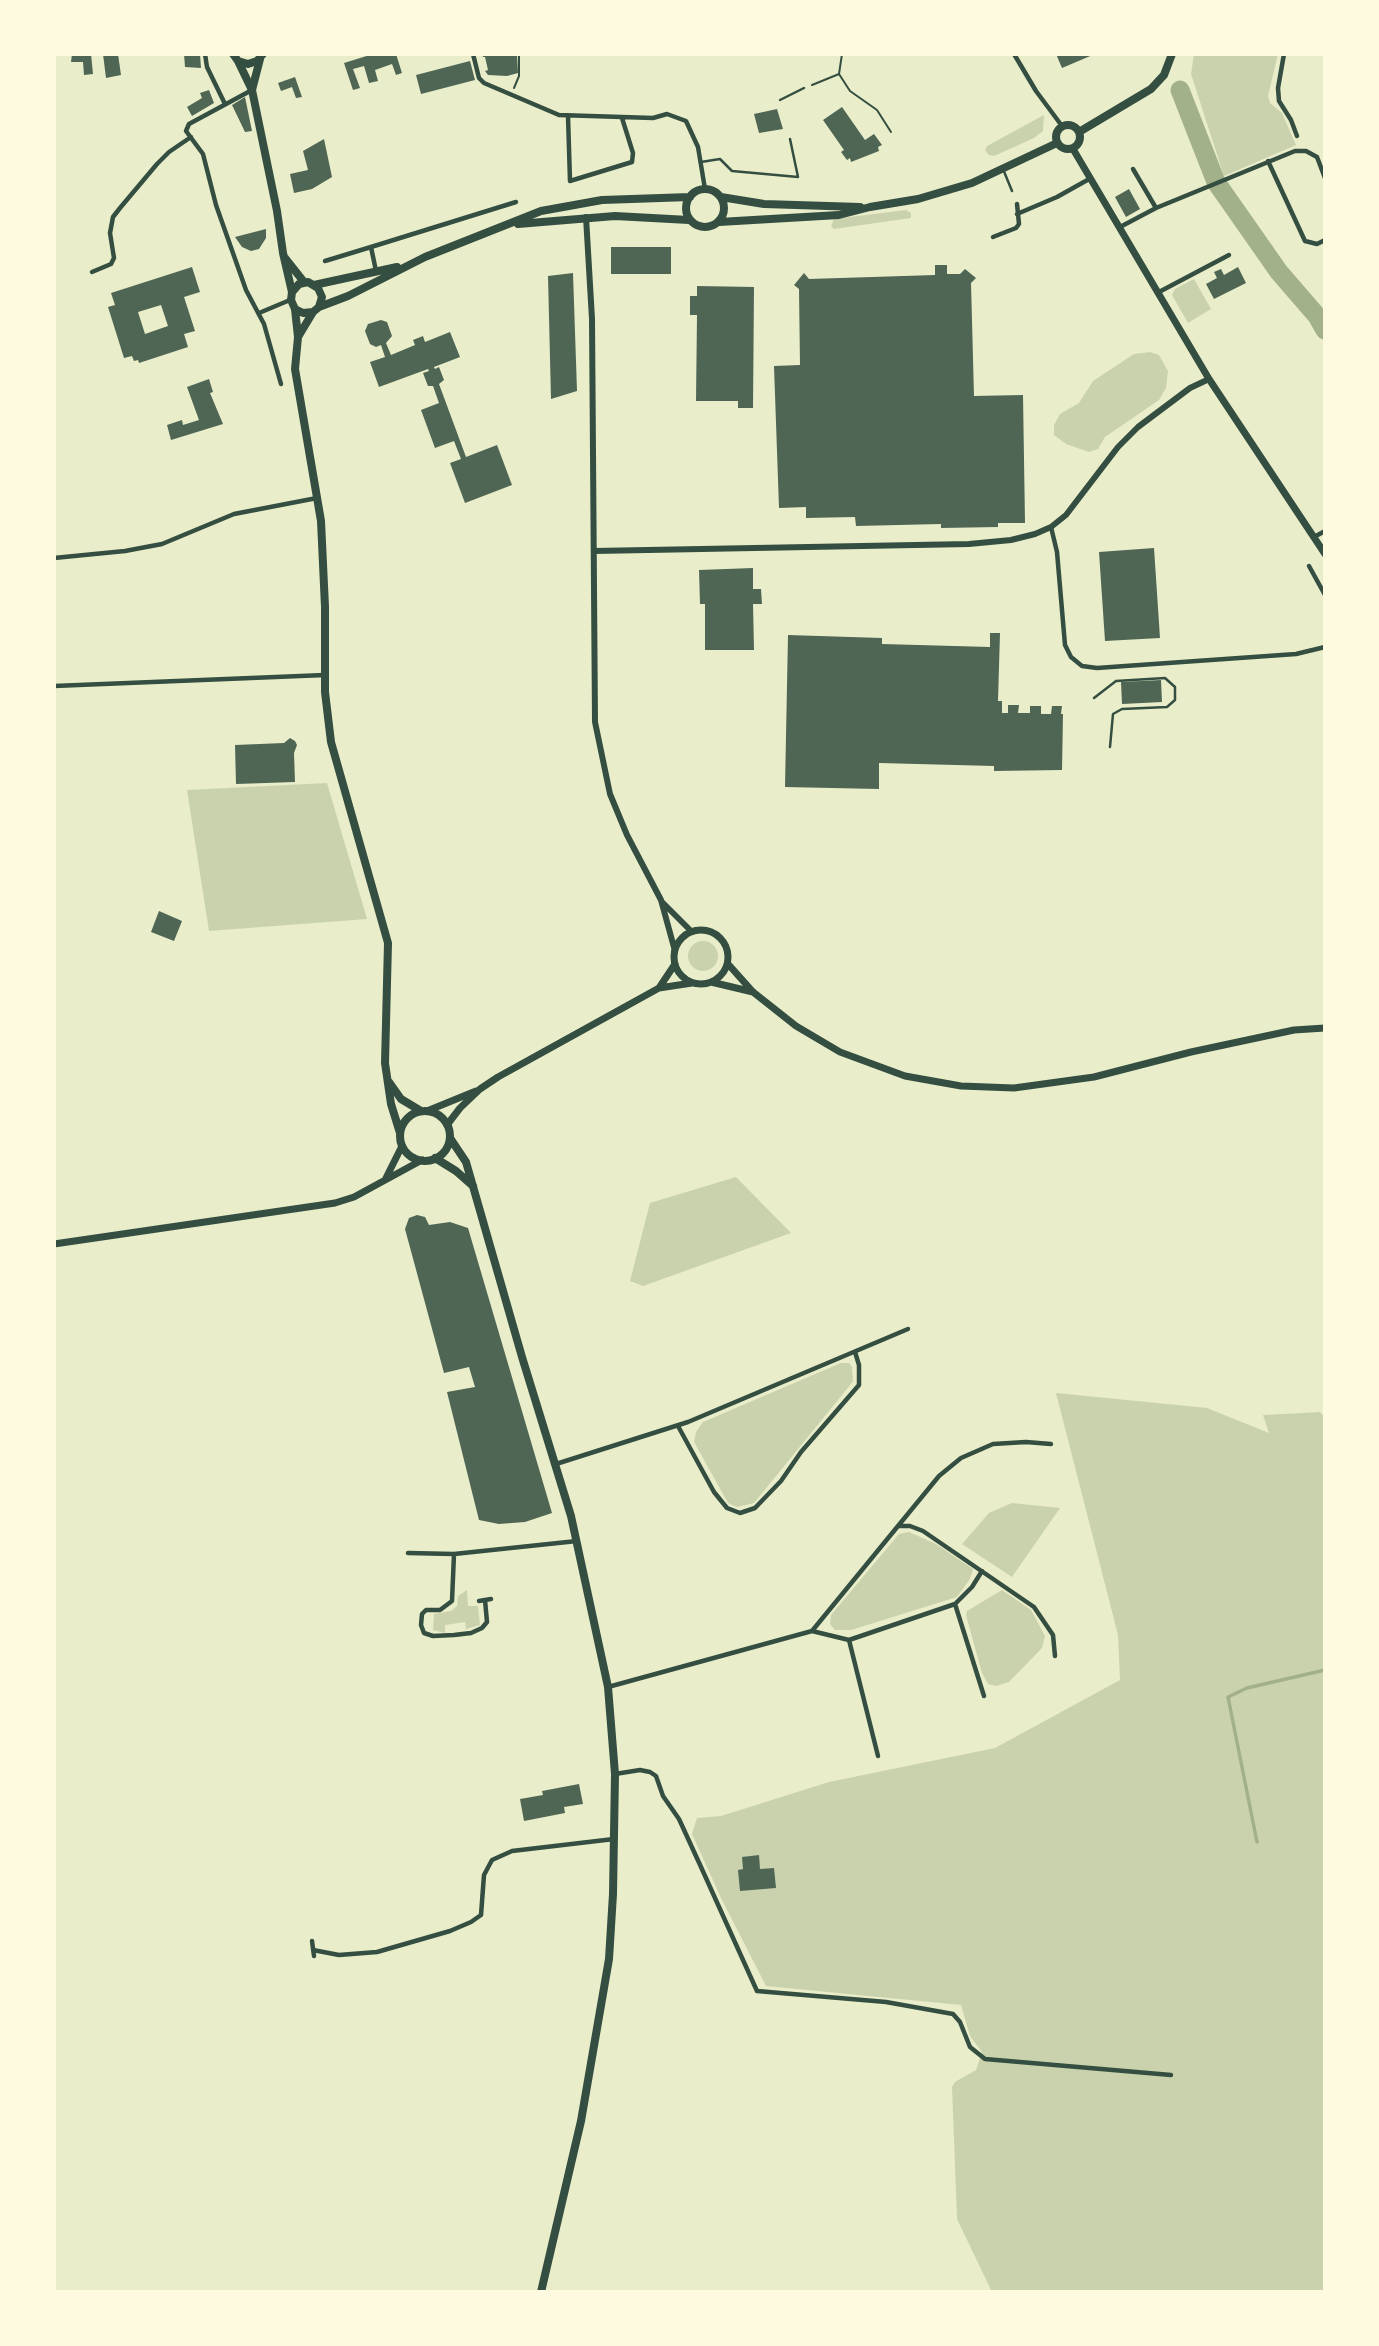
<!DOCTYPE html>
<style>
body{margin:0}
#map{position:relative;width:1379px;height:2346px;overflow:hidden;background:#e9edc9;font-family:"Noto Sans",sans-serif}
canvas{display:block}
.frame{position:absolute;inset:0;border:56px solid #fefae0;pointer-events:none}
</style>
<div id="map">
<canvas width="1379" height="2346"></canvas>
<div class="frame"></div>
</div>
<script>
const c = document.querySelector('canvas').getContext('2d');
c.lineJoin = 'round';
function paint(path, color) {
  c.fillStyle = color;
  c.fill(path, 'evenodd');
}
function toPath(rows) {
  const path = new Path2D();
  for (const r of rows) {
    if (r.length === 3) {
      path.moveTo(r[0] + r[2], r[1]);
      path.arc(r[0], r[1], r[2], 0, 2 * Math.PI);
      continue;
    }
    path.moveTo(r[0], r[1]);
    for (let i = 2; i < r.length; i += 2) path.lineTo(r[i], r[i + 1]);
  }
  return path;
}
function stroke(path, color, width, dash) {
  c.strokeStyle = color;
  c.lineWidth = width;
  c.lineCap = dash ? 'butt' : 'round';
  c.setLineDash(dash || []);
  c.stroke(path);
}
paint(toPath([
 [1194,54,1278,54,1268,96,1270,103,1282,113,1296,145,1224,176,1191,74],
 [1044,115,1043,131,1034,138,994,156,989,155,985,150,987,146],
 [906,210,911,213,911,218,834,229,831,226,834,219],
 [1194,279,1211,309,1188,323,1172,295,1175,289],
 [1150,352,1159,355,1168,371,1166,388,1159,400,1105,437,1098,449,1089,452,1066,444,1054,435,1054,425,1060,414,1079,403,1093,381,1134,354],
 [327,783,367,919,209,931,187,790],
 [703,956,15],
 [736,1177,791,1233,643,1286,630,1281,650,1203],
 [841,1363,849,1363,852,1367,853,1381,847,1389,754,1503,737,1507,728,1503,694,1442,696,1432,703,1422],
 [1056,1393,1207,1408,1269,1433,1263,1415,1320,1412,1325,1417,1325,2292,992,2292,957,2219,952,2087,955,2082,976,2070,982,2052,970,2036,961,2005,766,1986,721,1898,692,1834,697,1818,721,1816,829,1782,995,1748,1120,1680,1118,1635],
 [1012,1503,1060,1508,1012,1577,962,1544,989,1513],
 [909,1532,936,1544,973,1569,970,1579,957,1597,851,1630,835,1630,830,1624,831,1615,899,1534],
 [467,1590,468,1606,478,1606,480,1625,466,1629,465,1622,445,1625,445,1633,433,1630,434,1614,451,1611,457,1606,458,1596],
 [1002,1590,1031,1610,1045,1636,1042,1648,1009,1682,996,1686,988,1684,982,1673,966,1615,967,1611]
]), '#cad2ad');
stroke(toPath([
 [1257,1842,1228,1697,1247,1688,1325,1670]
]), '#a3b18a', 3.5);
stroke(toPath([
 [1180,90,1216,182,1279,272,1317,316,1325,330]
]), '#a3b18a', 19);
paint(toPath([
 [72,54,91,54,93,74,84,75,83,62,71,62],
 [103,54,118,54,121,75,106,78],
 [184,54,200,54,201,68,185,67],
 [373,54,396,54,402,73,396,75,392,64,375,70,378,81,369,83,364,66,353,69,360,88,353,90,344,63],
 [482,54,517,54,518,73,507,76,488,75,485,71,488,70,485,57,483,57],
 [1056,54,1095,54,1062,68],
 [470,61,475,80,421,94,416,75],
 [295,77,302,97,296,98,292,87,281,91,278,83],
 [209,90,214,103,192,116,187,107,202,98,200,93],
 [245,97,252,131,245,132,232,105],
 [842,107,865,140,874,134,882,145,878,147,879,151,851,162,850,158,847,160,841,152,844,150,823,120],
 [777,109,783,129,759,133,754,114],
 [324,139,332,177,312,189,294,193,290,174,308,170,303,151],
 [1129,189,1140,209,1126,217,1115,197],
 [266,229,266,238,259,249,251,251,242,247,235,237],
 [611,247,671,247,671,274,611,274],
 [935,265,947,265,947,274,960,274,965,269,976,278,971,283,974,396,1023,395,1025,523,998,523,998,527,941,528,941,524,856,526,855,517,806,518,806,507,779,508,774,366,800,365,799,289,794,285,804,273,809,279,935,275],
 [192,267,200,292,184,297,195,331,184,334,188,347,139,363,138,360,134,361,132,356,124,358,108,307,115,305,111,293],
 [161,305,168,326,145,334,138,312],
 [1238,267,1246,283,1214,299,1206,284,1217,278,1214,272,1221,269,1224,275],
 [573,273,577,391,551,399,548,276],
 [697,286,754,287,753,408,738,408,738,401,696,401,697,315,690,315,690,296,697,296],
 [381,320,387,322,392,336,386,343,391,355,415,345,413,340,423,336,425,342,450,332,460,357,434,367,435,369,439,367,444,380,439,384,466,457,497,445,512,485,465,503,450,463,461,459,454,441,435,448,421,410,439,403,433,386,428,386,423,373,429,371,428,369,379,387,370,362,385,357,381,345,376,347,370,344,365,331,368,324],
 [209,379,213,392,210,393,223,424,171,440,167,425,182,420,183,425,199,420,187,387],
 [1154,548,1160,638,1105,641,1099,552],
 [753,568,753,589,761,589,762,604,753,604,754,650,705,650,705,604,700,604,699,570],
 [990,633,1000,633,998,701,1002,701,1002,713,1008,713,1008,705,1019,705,1018,713,1030,713,1030,706,1041,706,1041,714,1051,714,1052,706,1062,706,1061,714,1063,714,1062,770,994,771,994,766,879,763,879,789,785,787,788,635,882,638,882,644,990,647],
 [1161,680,1162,702,1122,704,1121,682],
 [290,738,295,741,297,745,294,753,295,782,236,784,235,745,284,743],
 [159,911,182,921,174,941,151,932],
 [417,1215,425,1217,429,1225,450,1222,468,1228,552,1513,525,1522,499,1524,479,1520,447,1392,475,1387,469,1367,444,1373,405,1229,409,1218],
 [579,1784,583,1804,564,1807,565,1813,524,1821,520,1799,543,1795,542,1791],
 [759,1855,760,1869,774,1868,776,1888,740,1891,738,1870,743,1869,742,1857]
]), '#4f6655');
stroke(toPath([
 [839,74,850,91,877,110,891,132],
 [812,85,839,74,842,54],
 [514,88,519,76,519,54]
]), '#344e41', 2);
stroke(toPath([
 [780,100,804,88],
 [701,162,720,159,732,171,798,177,790,139],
 [1003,169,1012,191],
 [1094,698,1116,681,1165,678,1175,687,1175,700,1167,707,1122,709,1113,714,1110,747]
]), '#344e41', 2.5);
stroke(toPath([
 [205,54,207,67,225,104],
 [473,54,479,78,484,83,559,115,653,118,667,114,686,121,698,147,705,189],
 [1014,54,1036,91,1062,126],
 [1284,54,1278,88,1279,101,1291,120,1297,136],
 [252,90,189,124,186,131,203,154,216,205,246,290,264,324,281,384],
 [568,116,570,181,632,162,633,153,622,118],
 [1268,161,1305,241,1317,244,1325,240],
 [1133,169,1156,208],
 [1017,214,1057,197,1091,178],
 [1120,227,1156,208,1295,151,1306,151,1317,157,1325,178],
 [993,237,1016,228,1019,224,1017,204],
 [325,261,371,247],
 [376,271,371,247,516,202],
 [92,272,111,264,114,258,110,233,113,217,120,208,157,164,169,152,191,137],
 [1159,292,1229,255],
 [259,313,290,300],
 [1051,527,1057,552,1065,645,1071,657,1082,666,1097,668,1296,654,1325,647],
 [1314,537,1325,531],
 [54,558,125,551,162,544,234,514,317,498],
 [1309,566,1325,595],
 [54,686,325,675],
 [678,1426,714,1492,727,1508,740,1513,755,1508,781,1481,801,1452,859,1385,859,1365,855,1352],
 [556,1464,688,1422,908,1329],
 [898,1526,939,1476,961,1458,993,1444,1026,1442,1051,1444],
 [408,1553,454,1554,577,1541],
 [454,1554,452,1601,440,1610,426,1610,422,1614,421,1625,424,1633,433,1636,454,1635,471,1633,482,1628,487,1622,485,1600],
 [479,1601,491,1599],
 [955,1604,984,1696],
 [812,1631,849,1640,955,1604,972,1587,982,1571],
 [849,1640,878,1756],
 [608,1687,812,1631,898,1526,910,1526,923,1531,1034,1607,1053,1635,1055,1656],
 [615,1774,640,1770,650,1772,656,1776,663,1796,679,1819,701,1867,757,1991,886,2002,953,2014,960,2022,970,2047,985,2059,1171,2075],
 [312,1941,314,1956],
 [313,1950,339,1955,377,1952,450,1931,471,1922,481,1915,484,1875,492,1860,512,1851,614,1839]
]), '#344e41', 4.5);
stroke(toPath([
 [586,217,592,319,595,722,610,794,627,835,661,900,675,951],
 [594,551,969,544,1011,540,1035,534,1051,527,1066,515,1118,447,1138,427,1190,388,1209,379],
 [662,902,692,932]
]), '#344e41', 6);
stroke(toPath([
 [1073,149,1209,379,1325,554],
 [701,957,27],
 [728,964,753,992,796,1026,840,1052,905,1076,961,1086,1014,1088,1094,1077,1191,1052,1294,1030,1325,1028],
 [711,982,753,992],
 [659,988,675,964],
 [427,1111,476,1091],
 [447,1125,460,1108,480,1089,498,1077,659,988,692,983],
 [386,1178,402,1146],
 [54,1244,335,1203,354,1197,422,1160]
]), '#344e41', 7);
stroke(toPath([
 [233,54,238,61,248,64,257,61,263,54],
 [238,61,252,90,277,211,283,253,292,292,291,300,295,309,298,337,295,369,321,521,325,607,325,692,331,742,388,943,385,1063,391,1104,400,1133],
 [252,90,260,59],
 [1068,137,12],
 [1079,132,1151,89,1164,75,1172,54],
 [705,208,19],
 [721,197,764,204,860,207],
 [719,222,839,215,870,207,918,199,972,183,1057,143],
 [518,224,615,216,689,220],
 [285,258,304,282],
 [314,285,397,267],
 [292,292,299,284,308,282,318,288,322,297,319,307,313,312,303,313,295,309],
 [319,307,348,296,425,257,541,211,602,200,690,197],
 [298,337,313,312],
 [389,1082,401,1099,421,1111],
 [425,1136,25],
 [450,1138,466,1162,522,1357,571,1516,608,1687,615,1774,613,1894,609,1959,581,2121,541,2292],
 [435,1158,456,1171,473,1186]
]), '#344e41', 8);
</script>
